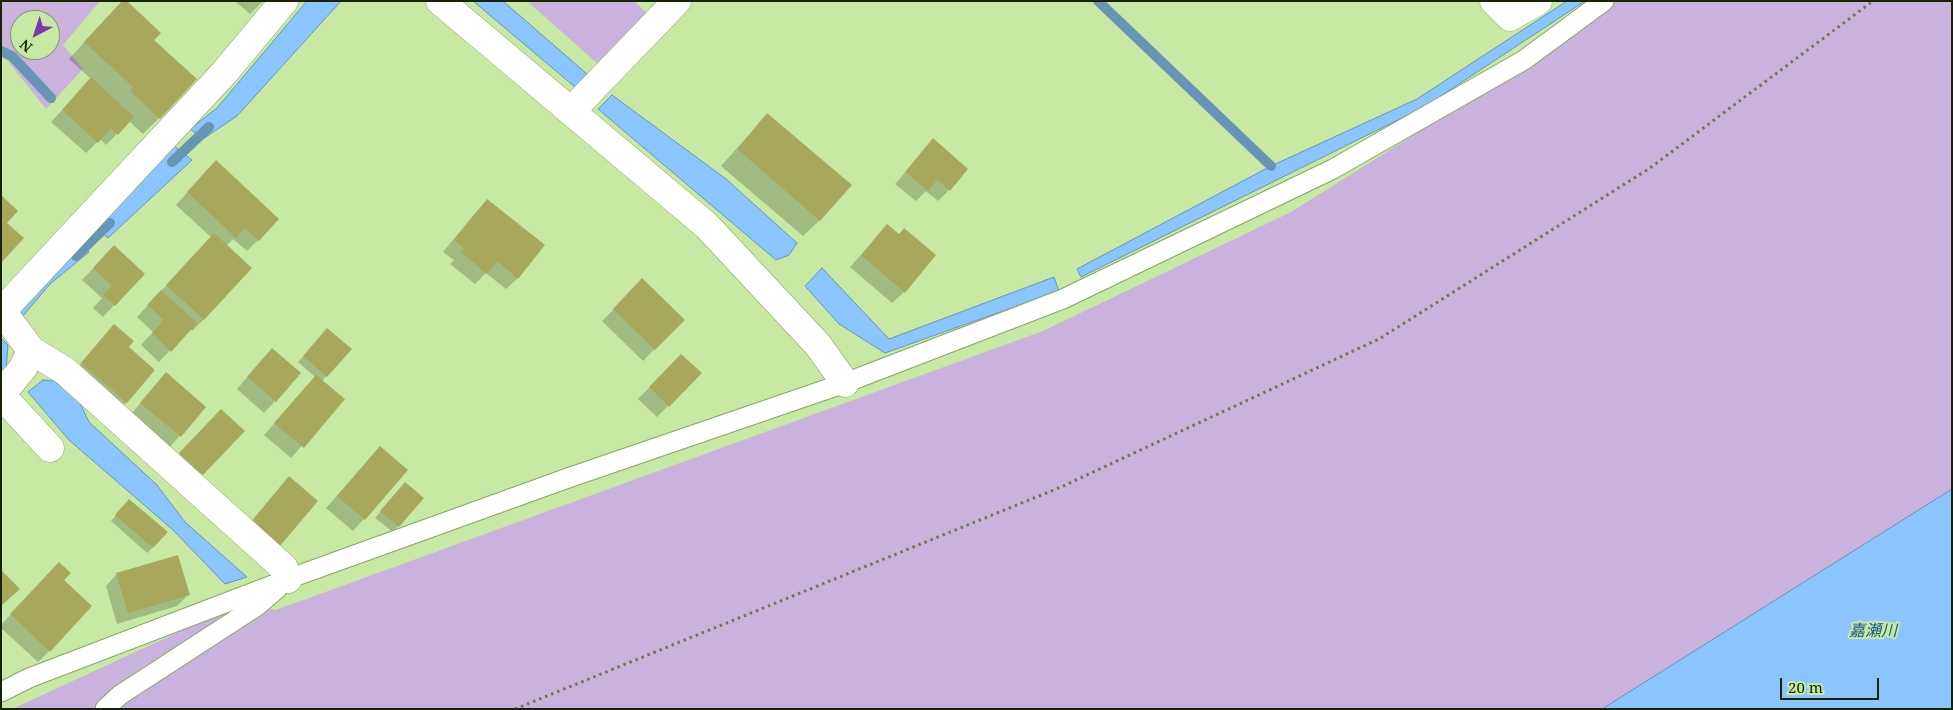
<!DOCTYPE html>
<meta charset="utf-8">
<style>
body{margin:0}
#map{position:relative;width:1953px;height:710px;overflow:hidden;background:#c8e9a3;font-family:"Noto Serif",serif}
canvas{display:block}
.frame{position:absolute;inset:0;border:2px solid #172207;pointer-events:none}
.north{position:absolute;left:10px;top:10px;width:50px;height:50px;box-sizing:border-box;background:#c8e9a3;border:1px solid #819965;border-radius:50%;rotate:220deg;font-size:14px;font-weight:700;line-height:20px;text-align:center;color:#172207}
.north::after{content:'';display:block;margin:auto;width:18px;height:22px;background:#7d38ab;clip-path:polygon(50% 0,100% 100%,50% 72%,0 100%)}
.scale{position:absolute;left:1780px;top:678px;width:99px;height:22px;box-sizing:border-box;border:2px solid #172207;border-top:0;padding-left:6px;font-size:15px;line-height:18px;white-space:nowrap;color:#172207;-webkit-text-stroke:4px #c8e9a3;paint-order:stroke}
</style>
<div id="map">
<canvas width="1953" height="710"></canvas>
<div class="frame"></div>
<div class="north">N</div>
<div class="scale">20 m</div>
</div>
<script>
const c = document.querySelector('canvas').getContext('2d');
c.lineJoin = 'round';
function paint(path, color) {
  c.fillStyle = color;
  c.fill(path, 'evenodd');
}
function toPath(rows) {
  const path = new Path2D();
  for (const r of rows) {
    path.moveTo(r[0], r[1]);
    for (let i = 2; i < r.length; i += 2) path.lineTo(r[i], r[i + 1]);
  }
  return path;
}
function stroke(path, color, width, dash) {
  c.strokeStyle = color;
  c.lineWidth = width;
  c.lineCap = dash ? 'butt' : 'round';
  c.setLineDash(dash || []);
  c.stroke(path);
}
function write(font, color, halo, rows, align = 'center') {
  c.font = font + ' "Noto Serif","Noto Sans JP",serif';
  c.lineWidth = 4;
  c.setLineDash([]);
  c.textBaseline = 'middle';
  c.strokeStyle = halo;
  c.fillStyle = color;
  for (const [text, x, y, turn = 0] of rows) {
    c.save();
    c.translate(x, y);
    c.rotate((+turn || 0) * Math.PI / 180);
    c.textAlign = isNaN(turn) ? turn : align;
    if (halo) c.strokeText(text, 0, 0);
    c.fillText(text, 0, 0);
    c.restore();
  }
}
paint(toPath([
 [1,1,100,1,63,45,83,69,46,109,8,61,1,57],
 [20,20,50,20,50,50,20,50],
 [527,1,634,1,648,14,599,65],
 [1616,1,1952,1,1952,489,1602,709,12,709,235,606,276,610,1043,331,1291,212,1530,62]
]), '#c9b2dd');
const water = toPath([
 [307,1,341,1,237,116,203,139,190,129,217,108,307,1],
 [473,1,503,1,587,74,575,87,473,1],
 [1567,1,1585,1,1424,107,1081,277,1077,269,1271,166,1417,99,1567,1],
 [612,95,726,179,797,243,789,255,776,260,598,109,612,95],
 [174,146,192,160,108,238,95,227,174,146],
 [81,242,89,252,50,284,22,317,18,306,81,242],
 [822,268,889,339,1054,277,1059,291,885,353,839,324,805,286,822,268],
 [1,338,8,345,6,371,1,375,1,338],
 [43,380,54,381,78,399,89,422,157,485,185,522,247,577,225,584,173,530,69,440,28,392,43,380],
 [1952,489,1952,709,1602,709,1952,489]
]);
paint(water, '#8ac5ff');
stroke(water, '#6894b5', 1);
paint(toPath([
 [235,1,263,1,250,14],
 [108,16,153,40,159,118,143,134,129,121,106,145,100,139,86,153,51,122,91,79,69,59],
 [767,115,820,220,803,236,721,166],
 [933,140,949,190,938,201,926,191,916,201,895,184],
 [205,173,258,240,247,251,233,239,226,246,250,268,203,320,192,331,190,329,159,362,141,345,153,332,137,317,211,237,176,205],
 [487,201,518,278,506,289,486,273,475,284,450,264,454,260,443,252,476,212],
 [887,226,898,235,904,292,892,303,850,267],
 [103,258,143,274,103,317,93,308,102,298,82,280],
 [631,292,683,320,643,361,602,321],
 [321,336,350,350,322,381,343,400,291,458,264,435,315,377,298,362],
 [103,337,127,402,115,413,71,375],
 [681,356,700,373,657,417,638,399],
 [261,361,275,401,264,413,237,389],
 [166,374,205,407,169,448,130,415],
 [209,422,243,431,191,486,169,465],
 [380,447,407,470,353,531,326,508],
 [400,489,422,498,393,532,375,518],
 [124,506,153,547,147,553,111,521],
 [117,574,188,595,177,606,117,624,106,586],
 [48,575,63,580,49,651,38,662,1,628,1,625]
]), '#0003');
stroke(toPath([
 [1098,1,1271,166],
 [1,51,12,56,51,98],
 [172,162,209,127],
 [76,256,110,223]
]), '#6894b5', 10);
paint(toPath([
 [122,1,127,1,161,33,154,40,197,79,160,119,130,91,133,87,84,42],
 [91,77,134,117,118,135,111,128,98,143,62,110],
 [767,113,852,185,820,221,737,149],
 [933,138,968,169,950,191,937,180,928,191,905,172],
 [216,160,279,219,259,241,245,228,236,238,187,192],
 [1,195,18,211,7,223,24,238,1,263],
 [487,199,545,245,518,279,497,261,487,274,461,252,464,248,454,240],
 [887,224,899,234,904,228,936,255,905,293,861,255],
 [214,233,252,268,204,320,166,285],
 [114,245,145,274,115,306,103,295,112,286,93,268],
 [642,278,685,320,655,350,613,309],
 [161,290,197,323,171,352,152,333,164,320,147,305],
 [114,324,134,341,129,347,155,370,127,403,81,363],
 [327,328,352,349,327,377,303,356],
 [272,348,301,373,276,402,247,377],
 [681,354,702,373,669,407,649,387],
 [166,372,206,407,181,437,140,403],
 [316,375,345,399,304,448,274,423],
 [221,409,245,431,203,475,179,453],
 [380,446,408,470,365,520,337,496],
 [289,476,318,501,279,547,250,523],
 [405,482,424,498,399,527,380,511],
 [129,499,168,532,153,548,115,515],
 [178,555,190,595,128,613,116,573],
 [59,562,71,573,64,580,92,606,50,652,10,614],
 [1,570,20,589,1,606]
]), '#a8a85d');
const service = toPath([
 [1,692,29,678,288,579,568,478,845,383,1063,299,1333,169,1524,60,1604,1],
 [105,709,120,695,257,606,278,588]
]);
const minor = toPath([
 [440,1,707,226,818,345,845,383],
 [1494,1,1510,17,1538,1],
 [571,111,677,1],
 [1,310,31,350,65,371,284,568,288,579],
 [2,311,224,73,284,1],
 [1,395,50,448],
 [1,395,23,368,31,350]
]);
stroke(service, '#87a663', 21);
stroke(minor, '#87a663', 29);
stroke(toPath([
 [515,709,1061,487,1379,339,1650,168,1873,1]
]), '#677c4d', 3, [2.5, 4]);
stroke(service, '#fff', 19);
stroke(minor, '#fff', 28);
write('italic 16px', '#19578c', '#c8e9a3', [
 ["嘉瀬川",1873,631]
]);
</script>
